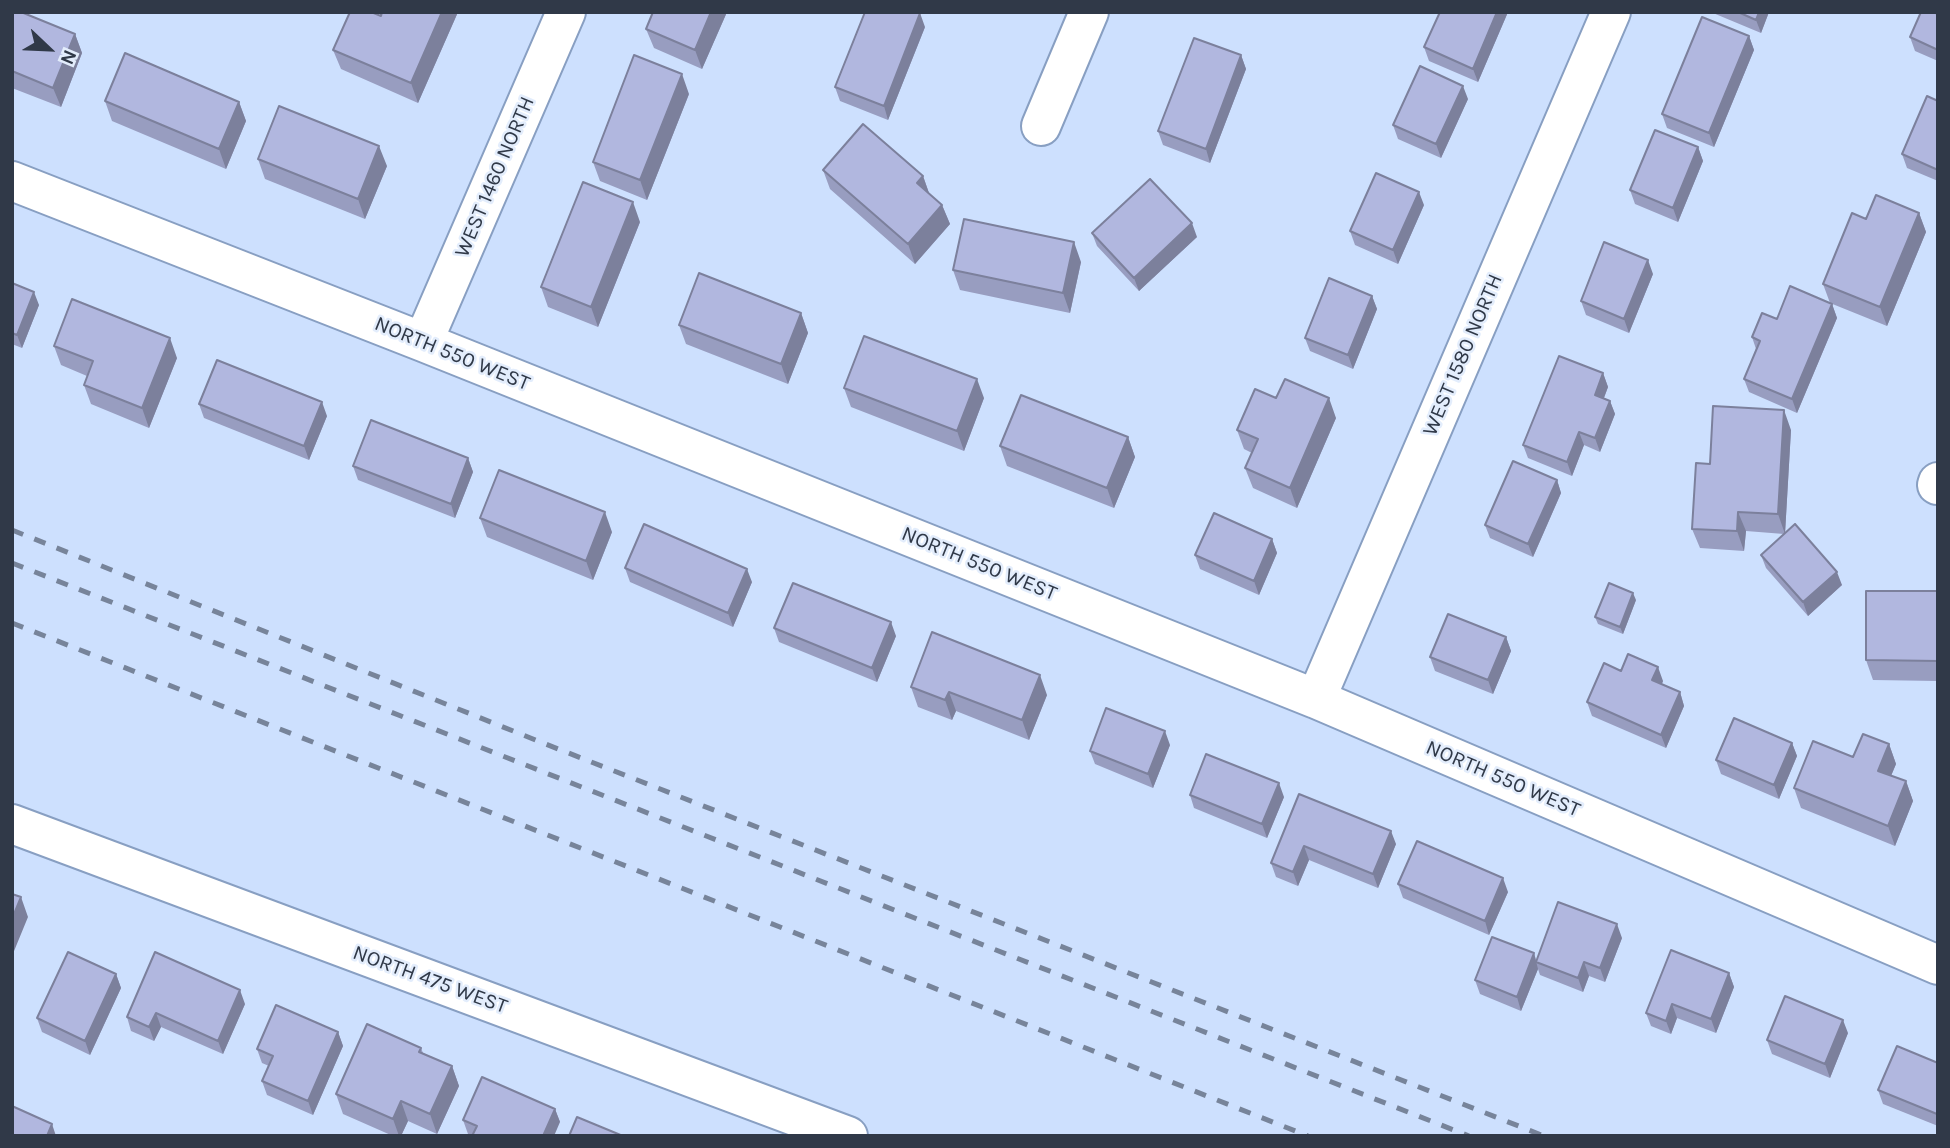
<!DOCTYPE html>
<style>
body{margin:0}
#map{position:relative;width:1950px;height:1148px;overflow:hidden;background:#cde0fe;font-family:Karla,sans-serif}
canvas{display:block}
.frame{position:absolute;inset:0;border:14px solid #303948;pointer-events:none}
.north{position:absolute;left:14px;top:14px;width:70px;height:70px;-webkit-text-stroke:5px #e3edfc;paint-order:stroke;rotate:113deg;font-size:19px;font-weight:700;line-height:28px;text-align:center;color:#303948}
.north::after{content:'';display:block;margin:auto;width:24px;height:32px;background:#303948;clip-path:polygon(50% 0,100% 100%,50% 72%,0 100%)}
</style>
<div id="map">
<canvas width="1950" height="1148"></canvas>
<div class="frame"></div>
<div class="north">N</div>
</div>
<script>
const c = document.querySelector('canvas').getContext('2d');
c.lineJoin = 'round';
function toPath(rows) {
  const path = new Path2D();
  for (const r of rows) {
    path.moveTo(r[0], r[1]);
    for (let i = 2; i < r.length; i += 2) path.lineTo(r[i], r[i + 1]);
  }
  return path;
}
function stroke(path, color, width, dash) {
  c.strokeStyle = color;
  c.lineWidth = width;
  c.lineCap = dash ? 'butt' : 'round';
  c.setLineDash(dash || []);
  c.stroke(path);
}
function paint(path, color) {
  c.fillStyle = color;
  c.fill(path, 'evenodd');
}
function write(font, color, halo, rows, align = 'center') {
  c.font = font + ' Karla,sans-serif';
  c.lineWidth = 5;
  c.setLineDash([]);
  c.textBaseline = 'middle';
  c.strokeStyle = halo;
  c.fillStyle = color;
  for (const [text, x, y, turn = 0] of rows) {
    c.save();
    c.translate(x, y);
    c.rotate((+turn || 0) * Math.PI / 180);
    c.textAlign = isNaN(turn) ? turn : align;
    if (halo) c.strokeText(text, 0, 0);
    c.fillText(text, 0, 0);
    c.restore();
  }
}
const minor = toPath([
 [1041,126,1089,12],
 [12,181,423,342,1316,699,1938,965],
 [423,342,566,12],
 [1937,485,1938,482],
 [1316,699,1611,12],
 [12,824,848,1136]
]);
stroke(minor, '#889fc2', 42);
stroke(minor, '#fff', 38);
stroke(toPath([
 [12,530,543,743,1544,1136],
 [12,563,1469,1136],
 [12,623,1308,1136]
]), '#77849a', 5, [12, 12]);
paint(toPath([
 [12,12,75,34,82,53,61,107,12,88],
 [382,12,458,12,418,103,341,69,333,50,381,16],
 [653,12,727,12,702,69,654,48,646,29],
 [1508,12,1478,82,1429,61,1424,47],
 [1713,12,1769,12,1761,33,1713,13],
 [1938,14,1938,61,1915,51,1910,37],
 [925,27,888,120,840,101,835,87],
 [1749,36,1754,50,1714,147,1667,128,1662,114],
 [1241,55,1246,69,1210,163,1163,145,1158,131],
 [689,94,647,200,600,181,593,162],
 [1468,99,1441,158,1398,139,1393,125],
 [105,101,239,102,246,121,226,169,112,121],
 [1938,101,1938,181,1907,168,1902,154],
 [1698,147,1703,161,1678,222,1635,204,1630,190],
 [258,159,387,166,365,219,265,179],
 [823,170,923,176,929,193,942,205,950,224,915,264,830,189],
 [1424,205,1398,264,1355,245,1350,231],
 [1919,213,1926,232,1887,326,1830,303,1823,284,1866,219],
 [640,222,598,327,548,307,541,287],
 [1092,233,1197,237,1139,291,1097,246],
 [1081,262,1070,313,960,290,953,270],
 [1653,274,1629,333,1586,315,1581,301],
 [12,283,39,305,22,348,12,344],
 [1372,296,1377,309,1353,369,1310,351,1305,338],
 [1832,304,1837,318,1797,413,1749,392,1744,379,1756,349,1752,337,1777,319],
 [801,313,808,333,788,384,686,344,679,325],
 [54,346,177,358,149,428,91,404,84,385,87,376,61,365],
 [1603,373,1608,387,1604,398,1610,401,1615,414,1600,452,1584,445,1572,476,1528,458,1523,445],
 [844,388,984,398,964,451,851,407],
 [1276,398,1336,418,1297,508,1253,488,1245,468,1252,453,1244,449,1237,430],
 [199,404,327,416,309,460,204,418],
 [1791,430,1785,533,1842,585,1808,616,1766,568,1761,555,1784,534,1746,531,1744,551,1700,548,1692,529,1710,464],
 [1128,437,1135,457,1114,508,1007,466,1000,446],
 [468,458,473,472,455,518,358,480,353,466],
 [1557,480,1561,493,1533,557,1490,538,1485,525],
 [480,518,612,532,593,580,487,537],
 [1272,539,1277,553,1259,595,1200,569,1195,555],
 [625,568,752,582,733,627,630,582],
 [1938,591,1938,681,1873,680,1866,660],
 [1636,600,1623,634,1598,624,1595,617],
 [774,628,896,636,877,682,779,642],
 [1506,637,1511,651,1493,694,1435,671,1430,657],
 [1621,671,1663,681,1662,684,1680,692,1684,706,1666,748,1592,716,1587,702],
 [911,687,1047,695,1029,740,956,711,952,720,918,707],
 [1792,743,1797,756,1779,799,1721,774,1716,760],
 [1889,744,1896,764,1891,776,1906,781,1913,801,1895,846,1801,808,1794,788,1853,757],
 [1170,745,1153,788,1095,764,1090,751],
 [1299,794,1396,844,1378,888,1309,860,1298,886,1276,877,1271,863],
 [1190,795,1284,797,1267,838,1194,808],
 [1398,884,1508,892,1489,935,1403,898],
 [1622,938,1605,982,1589,976,1583,992,1540,975,1538,969,1521,1011,1480,994,1475,980,1534,953,1536,960],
 [1729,973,1734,987,1716,1033,1677,1018,1671,1034,1651,1026,1646,1013],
 [116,974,121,988,90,1055,42,1032,37,1018],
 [245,1004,223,1054,161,1027,154,1041,131,1031,127,1017],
 [338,1032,343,1046,313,1115,267,1095,262,1081,269,1066,262,1063,257,1049],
 [1848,1033,1830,1078,1772,1054,1767,1040],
 [421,1048,423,1053,452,1066,459,1086,437,1134,408,1121,401,1136,393,1136,343,1114,336,1094],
 [1938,1063,1938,1126,1883,1104,1878,1090],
 [555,1109,560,1122,472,1135,468,1134,463,1120]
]), '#989dc0');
paint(toPath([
 [442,12,458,12,418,103,411,83],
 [711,12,727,12,702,69,695,50],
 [1497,12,1508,12,1478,82,1473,69],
 [1759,12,1769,12,1761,33,1756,20],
 [920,13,925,27,888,120,884,106],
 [75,34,82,53,61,107,53,88],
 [1749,36,1754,50,1714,147,1709,133],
 [1241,55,1246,69,1210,163,1206,149],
 [682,74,689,94,647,200,640,180],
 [1463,86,1468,99,1441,158,1436,144],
 [239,102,246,121,226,169,219,149],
 [379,146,387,166,365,219,358,199],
 [1698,147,1703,161,1678,222,1673,208],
 [923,176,930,196,917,183],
 [1419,192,1424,205,1398,264,1393,250],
 [633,202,640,222,598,327,591,307],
 [942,205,950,224,915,264,908,244],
 [1919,213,1926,232,1887,326,1880,307],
 [1192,223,1197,237,1139,291,1134,278],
 [1074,242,1081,262,1070,313,1063,293],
 [1648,260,1653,274,1629,333,1624,319],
 [34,292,39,305,22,348,17,335],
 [1372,296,1377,309,1353,369,1348,355],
 [1832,304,1837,318,1797,413,1792,399],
 [801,313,808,333,788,384,781,364],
 [170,338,177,358,149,428,142,408],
 [1603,373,1608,387,1600,408,1595,395],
 [977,379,984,398,964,451,957,431],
 [1329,398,1336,418,1297,508,1290,488],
 [1610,401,1615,414,1600,452,1595,438],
 [322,402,327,416,309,460,304,446],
 [1784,410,1791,430,1785,534,1778,514],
 [1579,432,1584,445,1572,476,1567,462],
 [1128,437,1135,457,1114,508,1107,488],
 [468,458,473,472,455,518,451,504],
 [1557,480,1561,493,1533,557,1528,544],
 [605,512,612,532,593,580,586,561],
 [1738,512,1746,531,1744,551,1737,531],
 [1272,539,1277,553,1259,595,1254,581],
 [747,569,752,582,733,627,728,613],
 [1837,572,1842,585,1808,616,1803,602],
 [1633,593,1636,600,1623,634,1620,627],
 [891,622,896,636,877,682,872,668],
 [1506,637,1511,651,1493,694,1488,680],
 [1658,667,1663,681,1657,694,1652,680],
 [1040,675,1047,695,1029,740,1022,720],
 [949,692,956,711,952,720,945,700],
 [1680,692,1684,706,1666,748,1661,735],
 [1165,731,1170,745,1153,788,1148,774],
 [1792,743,1797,756,1779,799,1774,785],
 [1889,744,1896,764,1885,790,1878,771],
 [1906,781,1913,801,1895,846,1888,826],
 [1279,783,1284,797,1267,838,1262,824],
 [1391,831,1396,844,1378,888,1373,874],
 [1304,846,1309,860,1298,886,1293,872],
 [1503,878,1508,892,1489,935,1485,921],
 [21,897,28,917,12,956,12,919],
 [1617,924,1622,938,1605,982,1600,968],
 [1534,953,1538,969,1521,1011,1517,997],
 [1584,962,1589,976,1583,992,1578,978],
 [1729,973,1734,987,1716,1033,1711,1019],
 [116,974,121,988,90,1055,85,1041],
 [240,990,245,1004,223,1054,218,1041],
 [1672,1004,1677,1018,1671,1034,1666,1021],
 [156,1013,161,1027,154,1041,149,1027],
 [1843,1020,1848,1033,1830,1078,1825,1064],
 [338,1032,343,1046,313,1115,308,1101],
 [452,1066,459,1086,437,1134,430,1114],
 [401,1101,408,1121,401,1136,399,1136,393,1119],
 [555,1109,560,1122,554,1136,543,1136],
 [52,1124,56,1136,47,1136]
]), '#7c809c');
const building = toPath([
 [12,12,21,12,75,34,53,88,12,71,12,12],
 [350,12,371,12,381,16,382,12,442,12,411,83,333,50,350,12],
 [653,12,711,12,695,50,646,29,653,12],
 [865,12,918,12,920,13,884,106,835,87,865,12],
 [1440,12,1497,12,1473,69,1424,47,1440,12],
 [1738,12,1759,12,1756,20,1738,12],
 [1921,12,1933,12,1938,14,1938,50,1910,37,1921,12],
 [1702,17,1749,36,1709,133,1662,114,1702,17],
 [1194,38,1241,55,1206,149,1158,131,1194,38],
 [125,53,239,102,219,149,105,101,125,53],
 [634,55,682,74,640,180,593,162,634,55],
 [1420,66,1463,86,1436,144,1393,125,1420,66],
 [1927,96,1938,101,1938,170,1902,154,1927,96],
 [279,106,379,146,358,199,258,159,279,106],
 [863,124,923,176,917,183,942,205,908,244,823,170,863,124],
 [1655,130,1698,147,1673,208,1630,190,1655,130],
 [1376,173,1419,192,1393,250,1350,231,1376,173],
 [1150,179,1192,223,1134,278,1092,233,1150,179],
 [583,182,633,202,591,307,541,287,583,182],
 [1876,195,1919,213,1880,307,1823,284,1852,213,1866,219,1876,195],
 [964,219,1074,242,1063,293,953,270,964,219],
 [1604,242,1648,260,1624,319,1581,301,1604,242],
 [699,273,801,313,781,364,679,325,699,273],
 [1329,278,1372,296,1348,355,1305,338,1329,278],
 [12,283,34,292,17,335,12,333,12,283],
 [1790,286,1832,304,1792,399,1744,379,1760,341,1752,337,1762,313,1777,319,1790,286],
 [72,299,170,338,142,408,84,385,93,361,54,346,72,299],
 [864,336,977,379,957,431,844,388,864,336],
 [1559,356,1603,373,1595,395,1610,401,1595,438,1579,432,1567,462,1523,445,1559,356],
 [217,360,322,402,304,446,199,404,217,360],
 [1285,379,1329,398,1290,488,1245,468,1258,439,1237,430,1255,389,1276,398,1285,379],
 [1021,395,1128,437,1107,488,1000,446,1021,395],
 [1713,406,1784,410,1778,514,1738,512,1737,531,1692,529,1696,463,1710,464,1713,406],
 [371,420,468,458,451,504,353,466,371,420],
 [1513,461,1557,480,1528,544,1485,525,1513,461],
 [499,470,605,512,586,561,480,518,499,470],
 [1214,513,1272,539,1254,581,1195,555,1214,513],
 [644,524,747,569,728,613,625,568,644,524],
 [1795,524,1837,572,1803,602,1761,555,1795,524],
 [793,583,891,622,872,668,774,628,793,583],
 [1609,583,1633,593,1620,627,1595,617,1609,583],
 [1866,591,1938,591,1938,661,1866,660,1866,591],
 [1448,614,1506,637,1488,680,1430,657,1448,614],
 [932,632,1040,675,1022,720,949,692,945,700,911,687,932,632],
 [1628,654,1658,667,1652,680,1680,692,1661,735,1587,702,1604,663,1621,671,1628,654],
 [1106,708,1165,731,1148,774,1090,751,1106,708],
 [1734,718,1792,743,1774,785,1716,760,1734,718],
 [1863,734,1889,744,1878,771,1906,781,1888,826,1794,788,1813,741,1853,757,1863,734],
 [1206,754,1279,783,1262,824,1190,795,1206,754],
 [1299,794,1391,831,1373,874,1304,846,1293,872,1271,863,1299,794],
 [1417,841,1503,878,1485,921,1398,884,1417,841],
 [12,894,21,897,12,919,12,894],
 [1558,902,1617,924,1600,968,1584,962,1578,978,1536,962,1558,902],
 [1492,937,1534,953,1517,997,1475,980,1492,937],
 [1671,950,1729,973,1711,1019,1672,1004,1666,1021,1646,1013,1671,950],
 [68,952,116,974,85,1041,37,1018,68,952],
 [155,952,240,990,218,1041,156,1013,149,1027,127,1017,155,952],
 [1785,996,1843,1020,1825,1064,1767,1040,1785,996],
 [276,1005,338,1032,308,1101,262,1081,273,1056,257,1049,276,1005],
 [367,1024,421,1048,419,1052,452,1066,430,1114,401,1101,393,1119,336,1094,367,1024],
 [1897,1046,1938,1063,1937,1114,1878,1090,1897,1046],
 [482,1077,555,1109,543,1136,472,1136,477,1126,463,1120,482,1077],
 [12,1106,52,1124,47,1136,12,1136,12,1106],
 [577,1117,623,1136,569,1136,577,1117]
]);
paint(building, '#b1b7df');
stroke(building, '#7c809c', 2);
write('21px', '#303948', '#e3edfc', [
 ["WEST 1460 NORTH",495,177,-67],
 ["NORTH 550 WEST",452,354,22],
 ["WEST 1580 NORTH",1463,355,-67],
 ["NORTH 550 WEST",979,564,22],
 ["NORTH 550 WEST",1503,779,23],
 ["NORTH 475 WEST",430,980,20]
]);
</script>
